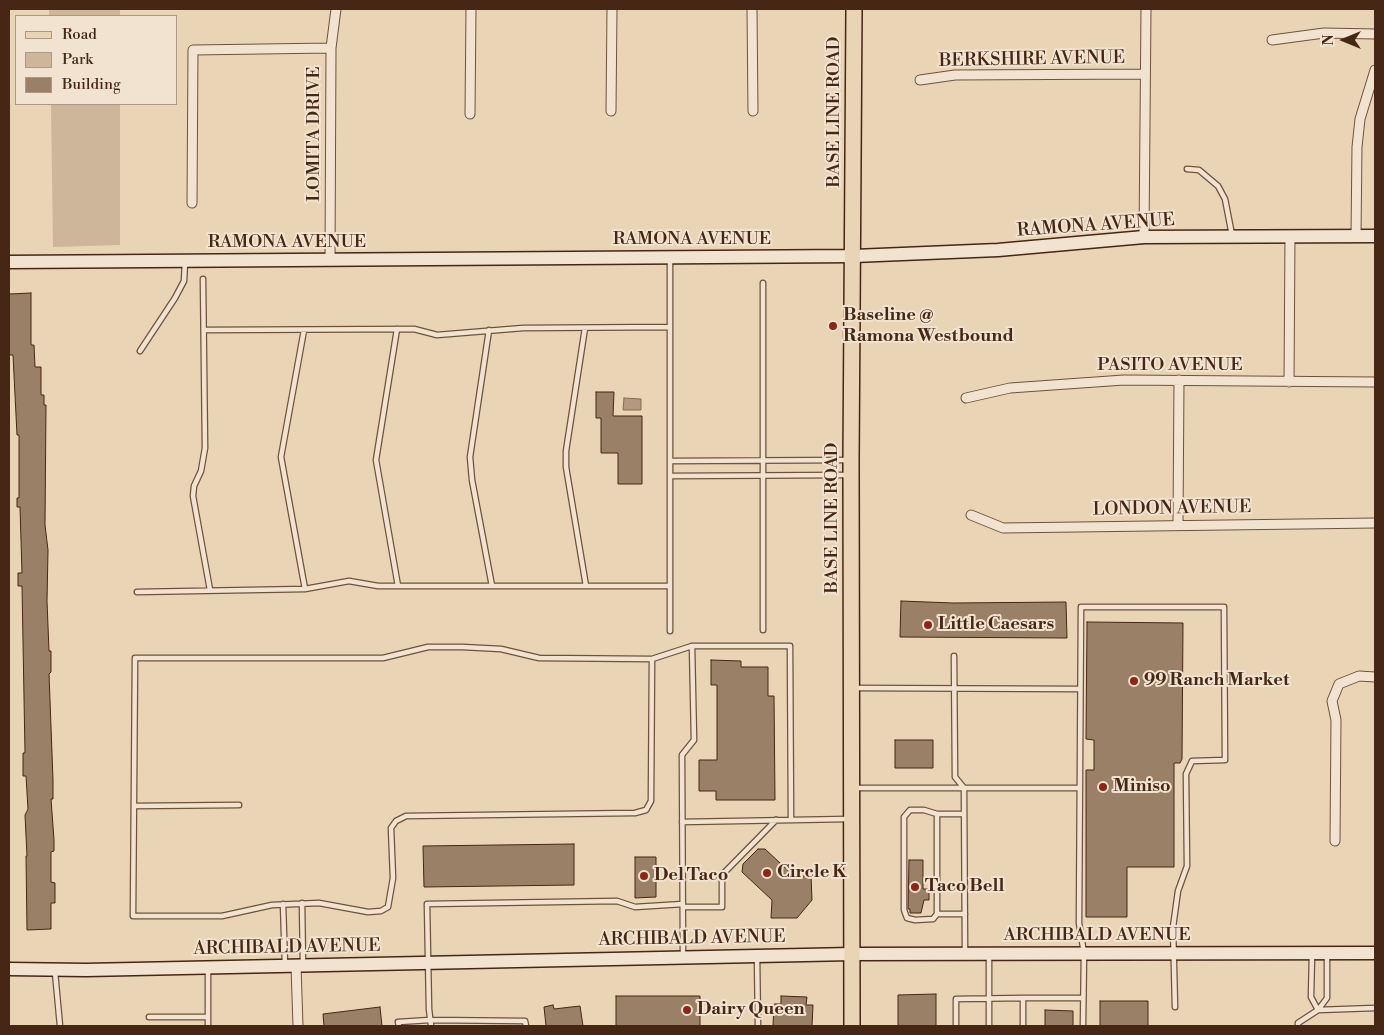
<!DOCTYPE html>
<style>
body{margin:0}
#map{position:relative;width:1384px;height:1035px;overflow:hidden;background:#e9d4b6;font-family:"Libre Bodoni",serif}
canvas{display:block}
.frame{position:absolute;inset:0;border:10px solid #462614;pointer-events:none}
.legend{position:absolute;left:15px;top:15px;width:162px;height:90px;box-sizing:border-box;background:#f1e3d0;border:1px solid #ad9785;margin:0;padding:6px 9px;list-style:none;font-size:15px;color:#462614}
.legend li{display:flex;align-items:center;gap:10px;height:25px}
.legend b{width:25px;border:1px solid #ad9785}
.north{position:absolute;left:1319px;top:15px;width:50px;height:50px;-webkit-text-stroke:4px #f1e3d0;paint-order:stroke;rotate:270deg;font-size:14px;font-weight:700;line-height:20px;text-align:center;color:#462614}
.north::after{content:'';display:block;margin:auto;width:18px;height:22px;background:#462614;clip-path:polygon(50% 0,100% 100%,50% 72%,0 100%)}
</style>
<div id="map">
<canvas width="1384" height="1035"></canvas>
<div class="frame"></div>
<ul class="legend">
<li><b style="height:6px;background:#e9d4b6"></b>Road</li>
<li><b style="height:14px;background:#cdb69a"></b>Park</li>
<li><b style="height:14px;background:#9b8068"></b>Building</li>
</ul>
<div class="north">N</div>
</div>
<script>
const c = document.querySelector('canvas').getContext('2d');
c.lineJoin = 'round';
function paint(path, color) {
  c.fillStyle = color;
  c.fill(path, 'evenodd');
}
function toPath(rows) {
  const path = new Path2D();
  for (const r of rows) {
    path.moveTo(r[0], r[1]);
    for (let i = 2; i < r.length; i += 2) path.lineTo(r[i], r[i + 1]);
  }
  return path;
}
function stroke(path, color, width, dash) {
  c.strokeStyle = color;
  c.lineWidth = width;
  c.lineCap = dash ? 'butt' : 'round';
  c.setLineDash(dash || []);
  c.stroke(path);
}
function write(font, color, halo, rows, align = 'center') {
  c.font = font + ' "Libre Bodoni",serif';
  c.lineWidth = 4;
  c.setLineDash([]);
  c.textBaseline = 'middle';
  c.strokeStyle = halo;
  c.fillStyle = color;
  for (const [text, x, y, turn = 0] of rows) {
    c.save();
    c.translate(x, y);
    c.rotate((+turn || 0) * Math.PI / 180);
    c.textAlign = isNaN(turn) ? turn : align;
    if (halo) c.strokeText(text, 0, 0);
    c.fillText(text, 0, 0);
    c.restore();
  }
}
paint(toPath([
 [49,9,120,9,120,16,49,16],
 [51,104,120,104,120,245,53,247]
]), '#cdb69a');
const water = toPath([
 [624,398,641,399,641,410,623,410,624,398]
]);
paint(water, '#b2997f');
stroke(water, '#876b54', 1);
const building = toPath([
 [31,293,31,345,34,345,35,367,41,367,41,395,44,395,44,405,46,405,45,525,48,550,47,601,49,651,51,651,51,672,49,674,53,780,53,799,51,799,54,840,54,851,51,852,51,882,55,883,55,903,51,903,51,929,27,930,26,856,27,856,25,815,28,809,26,776,23,776,23,753,25,753,22,586,18,586,18,573,22,573,20,507,17,507,17,498,19,498,19,435,17,435,13,355,9,355,9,294,31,293],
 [596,392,614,392,613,416,642,416,642,484,618,484,618,453,601,453,601,418,596,418,596,392],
 [901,601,953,603,1066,602,1067,638,900,637,901,601],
 [1087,622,1183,623,1182,759,1180,763,1174,763,1174,867,1127,867,1127,917,1086,917,1086,770,1094,770,1094,740,1086,739,1087,622],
 [711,660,741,661,741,667,768,667,768,696,774,696,775,800,716,800,716,791,699,791,699,760,717,760,717,685,711,685,711,660],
 [895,740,933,740,933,768,895,768,895,740],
 [574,844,574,885,424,887,423,846,574,844],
 [758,849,765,849,794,876,811,876,812,900,797,918,771,918,772,900,742,872,743,864,758,849],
 [635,857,656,857,656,897,635,898,635,857],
 [909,860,923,860,923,889,929,889,929,900,924,900,921,913,910,913,910,909,908,909,909,860],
 [936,994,936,1026,898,1026,898,995,936,994],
 [616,996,700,996,700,1026,616,1026,616,996],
 [781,996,807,997,806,1005,813,1005,812,1026,773,1026,774,1004,781,1004,781,996],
 [1100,1001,1148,1001,1148,1026,1100,1026,1100,1001],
 [553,1005,554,1009,580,1006,583,1026,546,1026,544,1007,553,1005],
 [380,1007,382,1026,324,1026,323,1014,380,1007],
 [1045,1010,1073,1011,1073,1026,1045,1026,1045,1010]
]);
paint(building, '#9b8068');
stroke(building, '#462614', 1);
const lane = toPath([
 [1187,169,1199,170,1218,186,1225,199,1232,235],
 [670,258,670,631],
 [203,279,205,448,201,471,194,486,193,496,210,590],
 [585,328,566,451,566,467,586,586],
 [397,329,376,460,398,586],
 [204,330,414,329,437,335,523,328,670,327],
 [304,330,281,457,305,589],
 [489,330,470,457,472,480,492,586],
 [140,351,175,298,184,281,185,262],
 [670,461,850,460],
 [670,476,848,475],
 [137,592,305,589,349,581,378,586,670,586],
 [763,630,763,283],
 [954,656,955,777,964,788,965,952],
 [652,659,651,801,646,810,635,813,406,816,396,821,391,828,393,878,388,907,381,911,368,912,319,903,272,905,222,916,133,916,135,658,383,658,428,647,462,647,501,649,539,658,652,659,692,646,790,646,791,820],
 [853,688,1079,689],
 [853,788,1080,788],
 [134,806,239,805],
 [964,814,937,814,937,914,965,914],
 [682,822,848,819],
 [302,903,303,964],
 [283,904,285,965],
 [683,907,722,907,722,875,776,820],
 [937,914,933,919,915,920,907,918,904,910,904,817,910,810,924,810,937,814],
 [683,955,682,755,694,740,692,646],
 [1312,955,1311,997,1318,1010],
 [757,956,758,1026],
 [208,968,208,1026],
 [55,972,60,1026],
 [1318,1010,1375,1008],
 [149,1017,208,1017],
 [399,1026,398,1022,430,1020,525,1021,526,1026],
 [431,1026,429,1009,427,904,617,901,635,907,683,904],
 [956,1026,956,999,1023,998],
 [989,1026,989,955],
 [1023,1026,1023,998,1083,998],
 [1083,1026,1084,953,1079,923,1081,607,1224,607,1225,760,1192,761,1186,774,1187,866,1178,891,1173,927,1175,1007],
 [1298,1026,1298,1023,1318,1010,1327,998,1327,953]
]);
const street = toPath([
 [752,9,753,111],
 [1272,40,1324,33,1375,34],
 [920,80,955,75,1145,74],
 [611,111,612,9],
 [470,114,471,9],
 [192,203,193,50,331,48],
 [1356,236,1357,147,1360,119,1375,70],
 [1144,237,1146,9],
 [330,260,331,48,336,9],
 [1289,382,1290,236],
 [966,398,1010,388,1124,380,1375,382],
 [971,515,1003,528,1375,523],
 [1178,524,1179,380],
 [1335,841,1336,720,1332,701,1339,684,1359,676,1375,677],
 [296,966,298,1026]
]);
const secondary = toPath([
 [9,262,854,256,998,250,1144,237,1375,236],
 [9,969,86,970,852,954,1375,953]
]);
const primary = toPath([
 [852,1026,851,460,854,9]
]);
stroke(lane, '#6f523c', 7);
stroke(street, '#6f523c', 11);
stroke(secondary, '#462614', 15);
stroke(primary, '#462614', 18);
stroke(lane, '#f1e3d0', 4.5);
stroke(street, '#f1e3d0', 9);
stroke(secondary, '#f1e3d0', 12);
stroke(primary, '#e9d4b6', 15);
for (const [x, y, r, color] of [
 [833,326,5,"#8f2418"],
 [928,625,5,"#8f2418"],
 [1134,681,5,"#8f2418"],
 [1103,787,5,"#8f2418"],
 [767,873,5,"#8f2418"],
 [644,876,5,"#8f2418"],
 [915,887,5,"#8f2418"],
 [687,1010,5,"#8f2418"]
]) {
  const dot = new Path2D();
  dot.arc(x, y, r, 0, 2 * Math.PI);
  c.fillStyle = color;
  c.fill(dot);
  stroke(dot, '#f1e3d0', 2);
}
write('18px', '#462614', '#f1e3d0', [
 ["BERKSHIRE AVENUE",1032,60,-1],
 ["BASE LINE ROAD",835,112,-90],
 ["LOMITA DRIVE",315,134,-90],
 ["RAMONA AVENUE",1096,226,-4],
 ["RAMONA AVENUE",692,240],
 ["RAMONA AVENUE",287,243],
 ["PASITO AVENUE",1170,366],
 ["LONDON AVENUE",1172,509,-1],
 ["BASE LINE ROAD",833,518,-90],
 ["ARCHIBALD AVENUE",1097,936],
 ["ARCHIBALD AVENUE",692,939,-1],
 ["ARCHIBALD AVENUE",287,948,-1]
]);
write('bold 18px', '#462614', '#f1e3d0', [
 ["Baseline @",843,316],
 ["Ramona Westbound",843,337],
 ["Little Caesars",938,625],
 ["99 Ranch Market",1144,681],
 ["Miniso",1113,787],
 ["Circle K",777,873],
 ["Del Taco",654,876],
 ["Taco Bell",925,887],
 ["Dairy Queen",697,1010]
], 'left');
</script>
